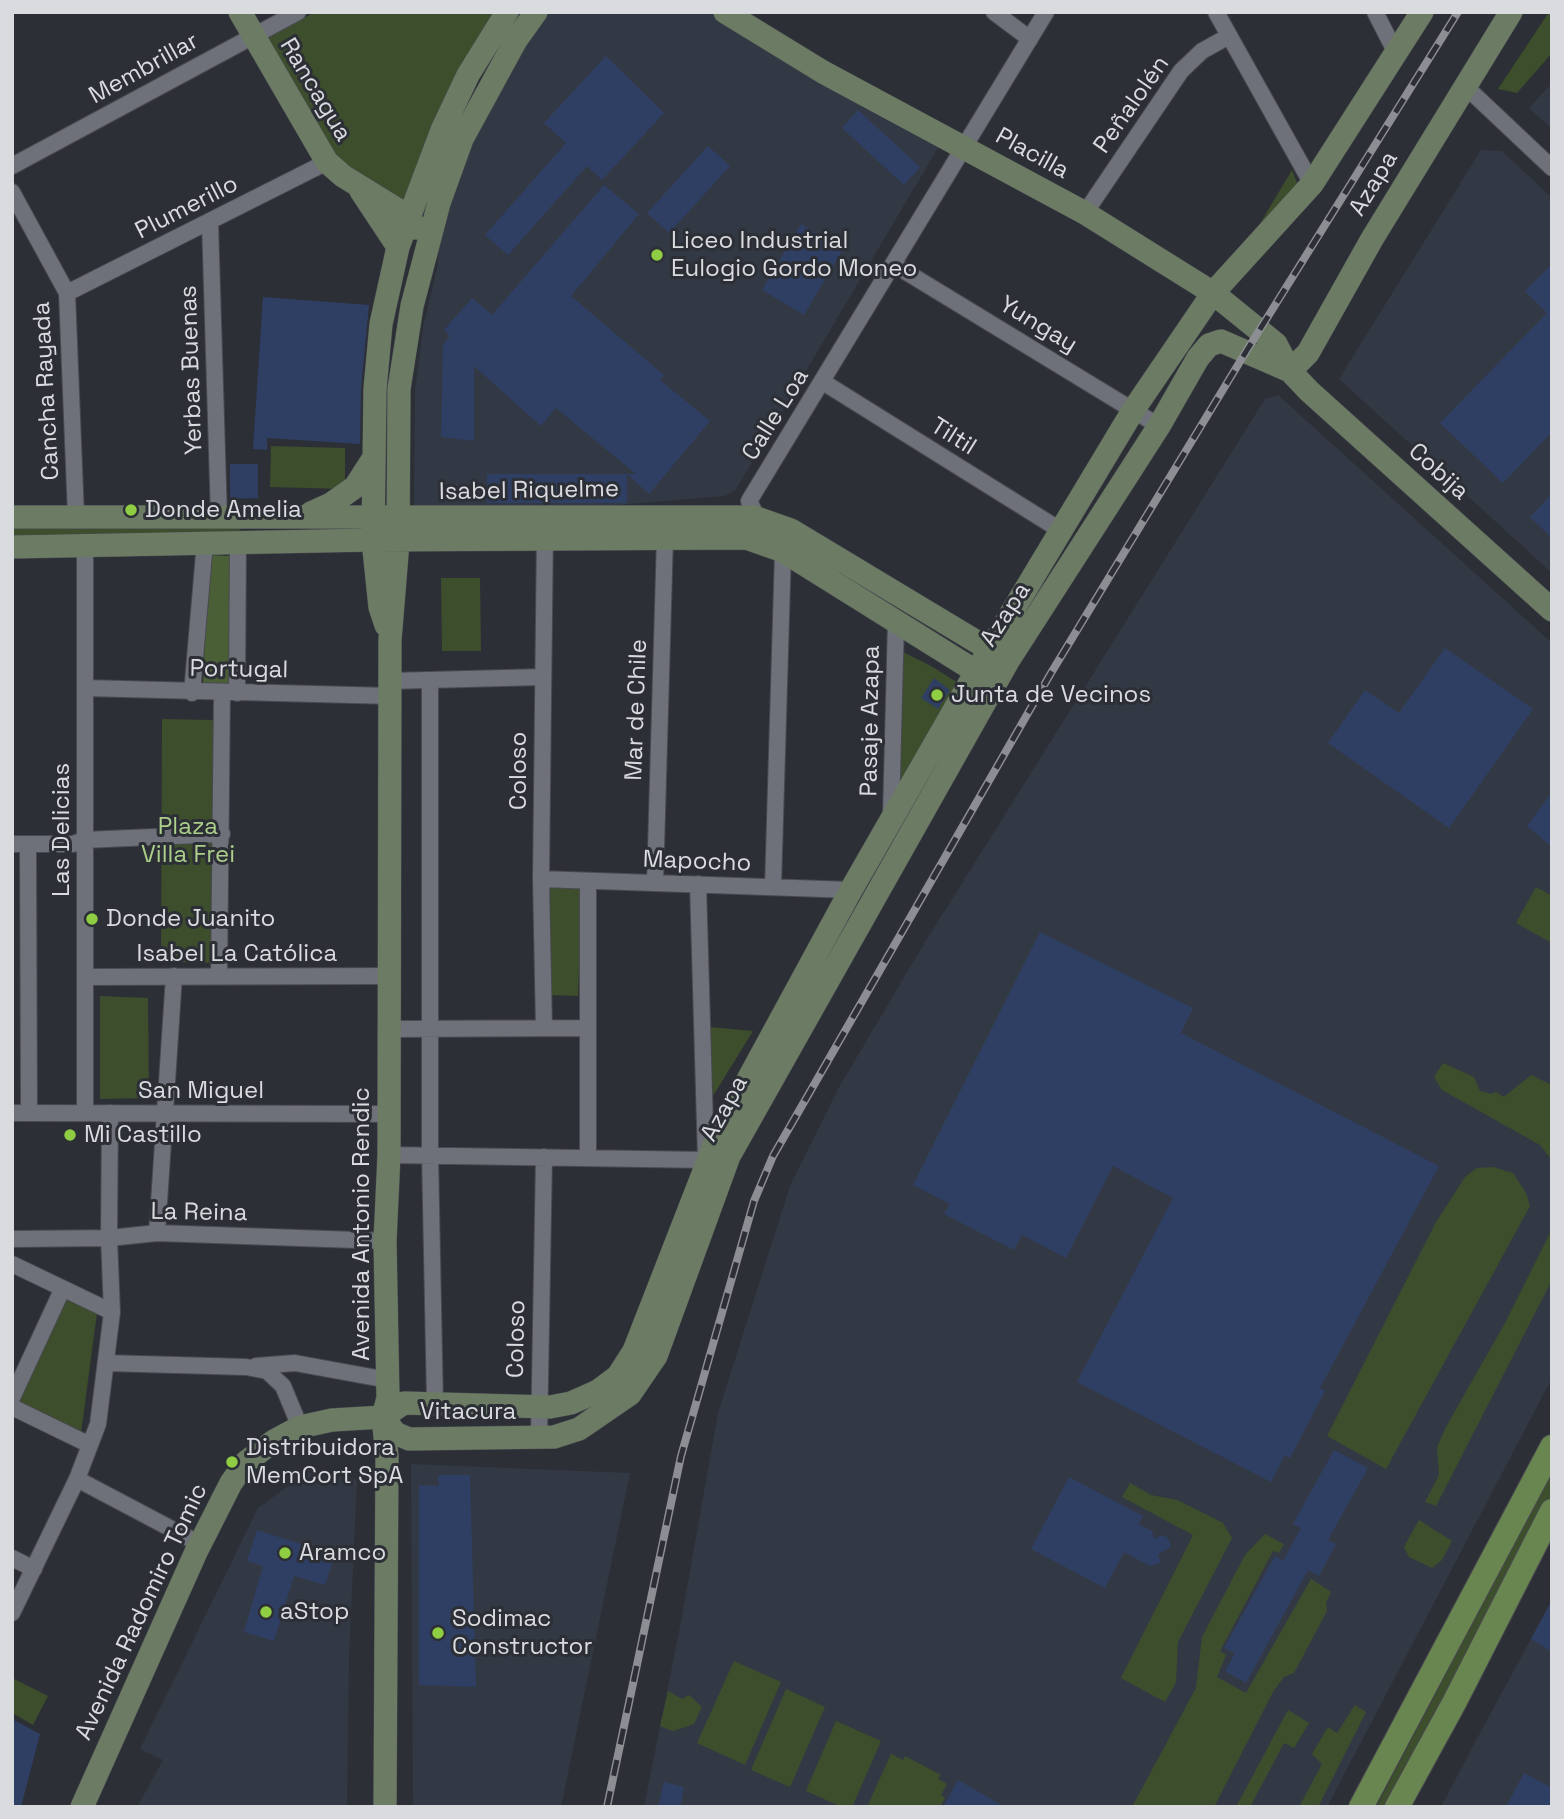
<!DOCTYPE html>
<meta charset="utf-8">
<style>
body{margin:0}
#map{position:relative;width:1564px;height:1819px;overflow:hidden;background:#2c2f35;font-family:"Space Grotesk",sans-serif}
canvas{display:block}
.frame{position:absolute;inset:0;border:14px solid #d9dbdf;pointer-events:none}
</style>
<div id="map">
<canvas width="1564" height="1819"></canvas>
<div class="frame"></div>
</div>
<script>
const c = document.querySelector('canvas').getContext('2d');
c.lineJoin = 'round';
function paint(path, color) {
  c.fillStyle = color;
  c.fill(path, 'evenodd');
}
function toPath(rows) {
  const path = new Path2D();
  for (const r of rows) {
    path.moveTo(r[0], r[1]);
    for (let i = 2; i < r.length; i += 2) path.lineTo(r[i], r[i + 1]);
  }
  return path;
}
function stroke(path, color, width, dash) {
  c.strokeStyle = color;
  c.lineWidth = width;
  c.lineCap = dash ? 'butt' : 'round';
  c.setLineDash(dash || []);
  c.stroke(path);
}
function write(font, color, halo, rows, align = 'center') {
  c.font = font + ' "Space Grotesk",sans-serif';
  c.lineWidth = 6;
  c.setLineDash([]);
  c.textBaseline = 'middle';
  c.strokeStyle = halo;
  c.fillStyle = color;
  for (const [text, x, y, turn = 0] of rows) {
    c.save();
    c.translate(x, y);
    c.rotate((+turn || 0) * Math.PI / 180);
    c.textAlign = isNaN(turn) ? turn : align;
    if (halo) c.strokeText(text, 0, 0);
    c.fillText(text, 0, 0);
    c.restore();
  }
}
paint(toPath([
 [539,12,720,12,942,141,735,491,724,496,548,511,414,508,415,391,423,328,438,264,441,204],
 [1552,83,1552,129,1529,108],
 [1481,150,1502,151,1552,198,1552,573,1339,379],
 [1278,395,1552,643,1552,1378,1327,1807,644,1807,681,1622,718,1413,790,1186,838,1089,922,947,1265,399],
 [411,1464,630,1473,561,1807,413,1807],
 [307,1472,357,1479,349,1657,347,1807,137,1807,163,1760,140,1749,258,1508],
 [1552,1600,1552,1807,1441,1807,1473,1746]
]), '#333944');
paint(toPath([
 [315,12,497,12,404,205,333,157,263,39],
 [1549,12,1552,12,1552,53,1517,93,1498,89],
 [1292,170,1298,185,1246,247],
 [271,446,345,448,345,489,270,487],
 [12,529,242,529,224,537,12,538],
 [441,578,480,578,481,651,442,651],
 [897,649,931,666,963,686,899,793],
 [162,719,214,720,214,963,161,962],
 [582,887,578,996,548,995,547,888],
 [1536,887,1552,896,1552,943,1516,923],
 [100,996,148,998,149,1098,100,1099],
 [710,1027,753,1031,713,1096],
 [1443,1063,1474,1077,1480,1091,1491,1094,1496,1092,1504,1097,1531,1075,1552,1085,1552,1160,1540,1145,1442,1090,1434,1077],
 [1493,1167,1513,1173,1526,1193,1530,1206,1386,1469,1327,1436,1435,1224,1465,1177,1477,1168],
 [1552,1229,1552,1280,1436,1506,1425,1502,1439,1475,1437,1447,1446,1427,1505,1323],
 [67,1300,97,1313,81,1433,16,1401],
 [1552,1473,1552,1500,1390,1807,1376,1807],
 [1130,1483,1151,1495,1177,1500,1223,1523,1232,1538,1178,1642,1176,1682,1165,1702,1121,1678,1193,1535,1122,1497],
 [1419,1520,1452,1541,1442,1560,1432,1568,1409,1557,1404,1547],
 [1265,1534,1284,1544,1279,1553,1273,1551,1220,1651,1226,1655,1217,1677,1246,1693,1311,1579,1331,1592,1326,1603,1327,1611,1294,1673,1284,1677,1273,1692,1214,1807,1132,1807,1196,1688,1202,1637,1245,1555],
 [734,1661,781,1682,745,1765,697,1743],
 [12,1678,48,1696,33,1725,12,1713],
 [786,1689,825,1707,790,1787,751,1770],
 [668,1691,682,1699,689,1695,702,1707,694,1724,673,1731,660,1726],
 [1355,1705,1366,1712,1318,1807,1299,1807,1322,1764,1312,1754,1328,1727,1337,1733],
 [1288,1710,1309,1723,1294,1748,1284,1743,1250,1807,1236,1807],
 [836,1721,881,1741,852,1807,842,1807,806,1791],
 [891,1754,903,1760,905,1756,941,1775,938,1779,947,1784,941,1795,945,1798,940,1807,867,1807]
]), '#3d4e2c');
paint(toPath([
 [208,555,230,556,234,687,203,686]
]), '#4b5f37');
paint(toPath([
 [606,56,664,113,602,180,587,166,508,255,485,235,566,143,544,123],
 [858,110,920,167,904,185,842,128],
 [708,146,730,166,669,233,647,213],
 [604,185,639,214,571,296,664,375,660,380,710,421,649,494,627,474,636,474,556,408,541,426,474,366,474,441,441,437,443,345,450,336,444,330,472,298,492,315],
 [801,224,843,249,804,315,762,290],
 [1552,264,1552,432,1503,483,1440,423,1547,313,1525,291],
 [263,297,369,305,361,388,360,444,267,438,267,450,253,449],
 [230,464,258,464,258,498,230,499],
 [487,474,627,474,627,503,487,503],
 [1552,494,1552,538,1530,517],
 [1445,648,1533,709,1449,828,1328,743,1365,690,1399,713],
 [934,678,950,690,938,709,921,698],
 [1552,792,1552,847,1527,826],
 [1040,932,1193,1008,1181,1033,1439,1166,1320,1388,1325,1391,1290,1458,1285,1455,1271,1482,1077,1382,1173,1198,1113,1166,1066,1258,1022,1235,1014,1250,944,1214,950,1204,913,1185],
 [1334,1450,1368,1468,1328,1540,1336,1544,1319,1576,1308,1570,1246,1683,1225,1671,1235,1653,1224,1648,1275,1556,1283,1561,1301,1528,1293,1524],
 [438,1475,470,1475,476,1687,419,1685,419,1485,439,1486],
 [1069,1477,1143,1516,1138,1524,1152,1531,1154,1539,1163,1535,1168,1538,1171,1547,1158,1554,1161,1563,1150,1566,1124,1552,1105,1588,1031,1549],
 [257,1530,335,1555,325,1585,294,1576,274,1641,244,1632,263,1566,247,1561],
 [1552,1600,1552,1652,1531,1639],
 [12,1719,40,1734,21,1807,12,1807],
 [1524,1773,1552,1788,1552,1807,1506,1807],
 [958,1780,1005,1807,943,1807],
 [664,1782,684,1787,680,1807,658,1807]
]), '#2f3f64');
const street = toPath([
 [994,12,1030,39],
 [1216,12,1312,184],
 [1375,12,1396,53],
 [1465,86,1552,168],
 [12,166,298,12],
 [12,192,67,293,76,516],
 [1085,213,1181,71,1202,51,1229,36],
 [210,222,219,518],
 [893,264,1159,426],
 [67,293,327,162],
 [823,382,1060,530],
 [760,523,749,501,1046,12],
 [85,547,85,1113],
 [430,680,430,1155,435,1403],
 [390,681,542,677],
 [85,688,391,696],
 [192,693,205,542],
 [237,693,238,542],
 [891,815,896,621],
 [12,844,73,844,84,840,222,834],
 [28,844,29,1113],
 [541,879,851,890],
 [655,883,665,537],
 [773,887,783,551,779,545],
 [219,976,222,694],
 [85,977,389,976],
 [544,1028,541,879,545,530],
 [389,1029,588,1028],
 [12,1113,389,1114],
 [389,1155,706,1160,698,884],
 [588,1158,588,881],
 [157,1233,174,976],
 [12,1239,109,1238,157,1233,385,1241],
 [12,1264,112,1312],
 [106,1363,246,1367,267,1371,283,1386,300,1427],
 [256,1366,295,1363,388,1380],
 [12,1398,62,1290],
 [12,1407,90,1445],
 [539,1438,544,1157],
 [77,1479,200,1544],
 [12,1558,34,1569],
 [12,1613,77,1479,98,1424,112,1312,109,1238,110,1113]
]);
const secondary = toPath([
 [240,12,327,162,343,176,408,216,416,228],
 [725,12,823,72,1085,213,1213,293,1276,344,1290,371,1309,391,1552,610],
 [361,191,398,247],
 [1290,371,1308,353,1372,239,1511,12],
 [311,513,331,504,355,487,373,459],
 [12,517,754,517,791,530,1002,657],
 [12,547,373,540,746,538,783,551,988,679],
 [386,625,380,607,373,540,375,389,381,324,398,247,442,130,468,75,507,12],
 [383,1417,404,1403,550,1407,571,1403,598,1391,618,1376,634,1351,719,1133,851,890,976,672,1134,409,1213,293,1312,184,1422,12],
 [383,1417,395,1433,409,1439,554,1437,579,1429,630,1394,656,1356,729,1156,1008,661,1159,426,1198,358,1209,345,1221,341,1290,371],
 [82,1807,196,1552,231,1483,246,1462,274,1441,300,1427,332,1420,383,1417],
 [385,1807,387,1456,383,1417,388,1398,385,1241,389,1155,390,640,398,542,399,389,412,306,439,203,462,139,516,40,536,12]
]);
const primary = toPath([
 [1361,1807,1552,1447],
 [1397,1807,1454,1703,1552,1511]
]);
stroke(street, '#484a4f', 18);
stroke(secondary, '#484a4f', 24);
stroke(primary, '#484a4f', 26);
stroke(street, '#6e7179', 16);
stroke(secondary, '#6c7c64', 23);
stroke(primary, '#6a8650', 24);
const rail = toPath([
 [607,1807,681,1456,754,1201,773,1156,1051,673,1247,350,1458,12]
]);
stroke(rail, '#8c8e93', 8);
stroke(rail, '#2c2f35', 5, [16]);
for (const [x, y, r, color] of [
 [657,255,7,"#8fcd42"],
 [131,510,7,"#8fcd42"],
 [937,695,7,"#8fcd42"],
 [92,919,7,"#8fcd42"],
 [70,1135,7,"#8fcd42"],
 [232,1462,7,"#8fcd42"],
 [285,1553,7,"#8fcd42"],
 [266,1612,7,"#8fcd42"],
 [438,1633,7,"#8fcd42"]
]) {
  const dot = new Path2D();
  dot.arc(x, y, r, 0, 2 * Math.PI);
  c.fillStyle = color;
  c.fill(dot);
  stroke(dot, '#2c2f35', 2.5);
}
write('24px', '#d9dbdf', '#2c2f35', [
 ["Membrillar",144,69,-29],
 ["Rancagua",315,90,59],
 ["Peñalolén",1132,105,-55],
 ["Placilla",1032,154,29],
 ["Azapa",1374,184,-59],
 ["Plumerillo",187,208,-27],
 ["Yungay",1038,325,31],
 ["Yerbas Buenas",192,370,-92],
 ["Cancha Rayada",47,391,-93],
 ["Calle Loa",776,415,-58],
 ["Tiltil",953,437,32],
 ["Cobija",1438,472,42],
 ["Isabel Riquelme",529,491,-1],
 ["Azapa",1006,615,-57],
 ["Portugal",239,670,1],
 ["Mar de Chile",637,710,-88],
 ["Pasaje Azapa",871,721,-89],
 ["Coloso",519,771,-90],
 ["Las Delicias",62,830,-90],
 ["Mapocho",697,862,2],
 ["Isabel La Católica",237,954],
 ["San Miguel",201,1091],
 ["Azapa",725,1109,-61],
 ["La Reina",199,1213,1],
 ["Avenida Antonio Rendic",362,1224,-90],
 ["Coloso",517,1339,-89],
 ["Vitacura",468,1412],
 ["Avenida Radomiro Tomic",142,1612,-65]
]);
write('24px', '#d9dbdf', '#2c2f35', [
 ["Liceo Industrial",671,241],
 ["Eulogio Gordo Moneo",671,269],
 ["Donde Amelia",145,510],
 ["Junta de Vecinos",951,695],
 ["Donde Juanito",106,919],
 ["Mi Castillo",84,1135],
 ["Distribuidora",246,1448],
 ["MemCort SpA",246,1476],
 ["Aramco",299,1553],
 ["aStop",280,1612],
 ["Sodimac",452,1619],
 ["Constructor",452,1647]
], 'left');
write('24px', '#acce8b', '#2c2f35', [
 ["Plaza",188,827],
 ["Villa Frei",188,855]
]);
</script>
